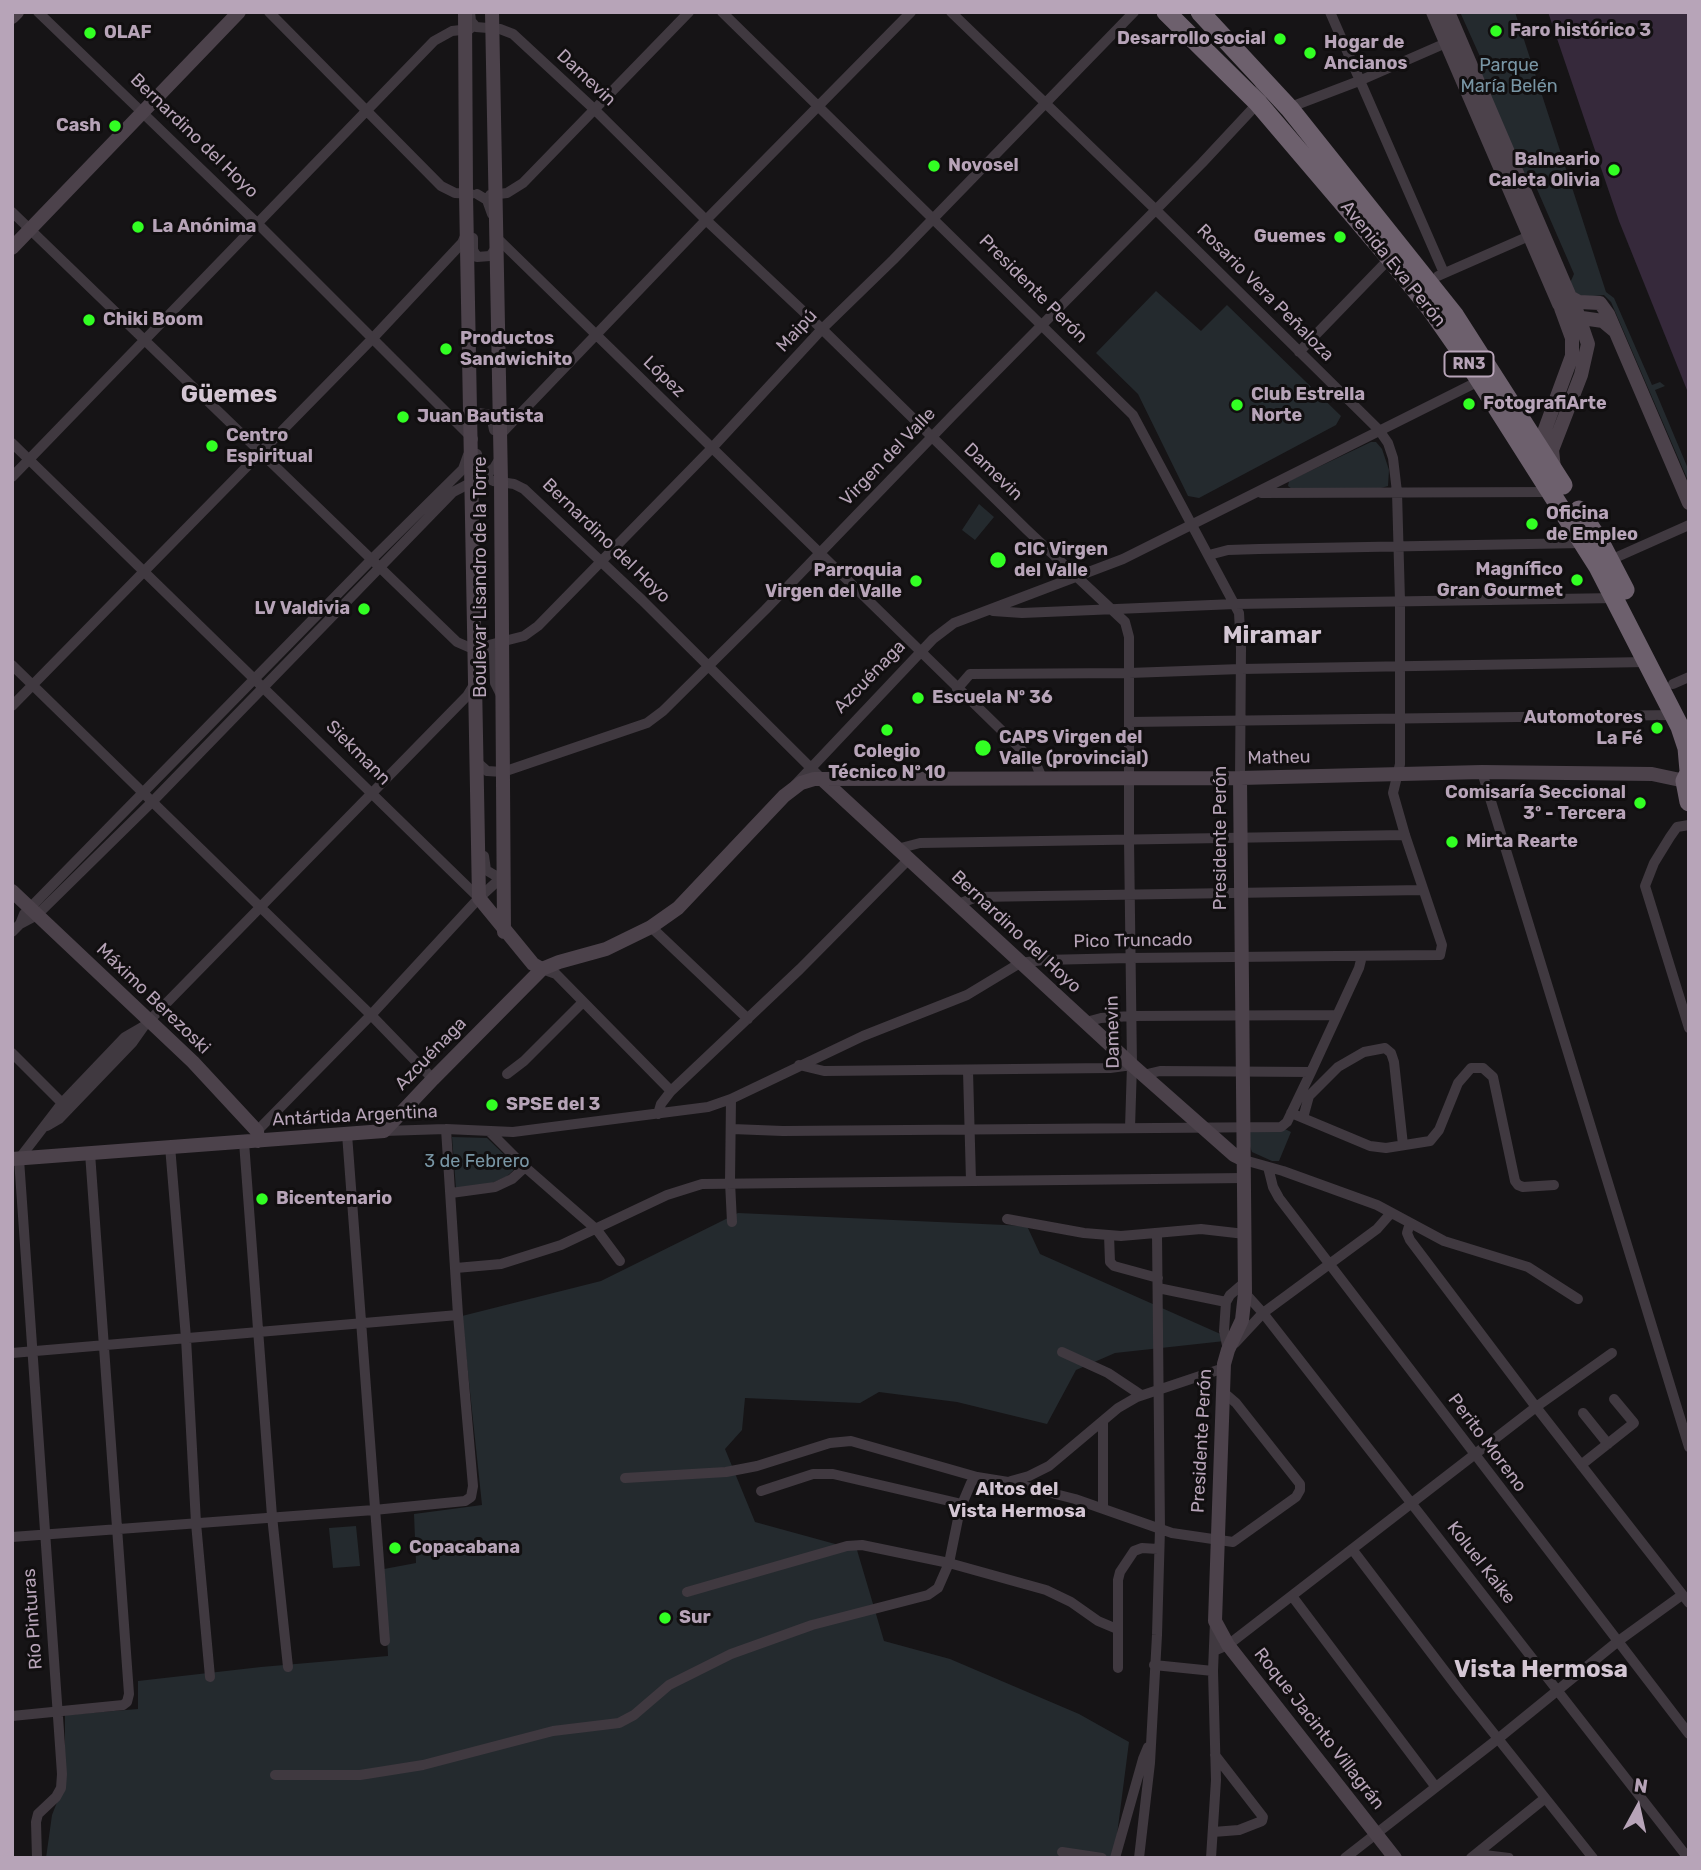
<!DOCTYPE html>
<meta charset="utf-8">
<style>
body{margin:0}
#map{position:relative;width:1701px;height:1870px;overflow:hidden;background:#161416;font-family:Rubik,sans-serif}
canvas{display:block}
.frame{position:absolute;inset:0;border:14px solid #b7a4b8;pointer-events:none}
.north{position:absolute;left:1603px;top:1772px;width:70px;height:70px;-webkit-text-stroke:5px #110f10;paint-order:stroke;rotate:8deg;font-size:19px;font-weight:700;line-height:28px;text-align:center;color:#b7a4b8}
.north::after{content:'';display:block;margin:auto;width:24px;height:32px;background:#b7a4b8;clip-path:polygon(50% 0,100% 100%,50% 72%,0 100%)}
</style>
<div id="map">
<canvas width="1701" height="1870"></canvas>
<div class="frame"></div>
<div class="north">N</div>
</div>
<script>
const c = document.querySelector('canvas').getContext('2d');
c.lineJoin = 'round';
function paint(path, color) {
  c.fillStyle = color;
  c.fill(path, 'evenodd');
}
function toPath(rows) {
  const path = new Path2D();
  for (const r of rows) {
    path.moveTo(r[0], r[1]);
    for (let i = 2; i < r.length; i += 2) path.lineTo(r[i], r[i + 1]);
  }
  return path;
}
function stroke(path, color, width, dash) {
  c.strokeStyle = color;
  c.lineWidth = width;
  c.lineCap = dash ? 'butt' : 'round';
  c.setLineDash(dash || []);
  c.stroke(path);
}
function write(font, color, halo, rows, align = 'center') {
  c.font = font + ' Rubik,sans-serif';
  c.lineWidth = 6;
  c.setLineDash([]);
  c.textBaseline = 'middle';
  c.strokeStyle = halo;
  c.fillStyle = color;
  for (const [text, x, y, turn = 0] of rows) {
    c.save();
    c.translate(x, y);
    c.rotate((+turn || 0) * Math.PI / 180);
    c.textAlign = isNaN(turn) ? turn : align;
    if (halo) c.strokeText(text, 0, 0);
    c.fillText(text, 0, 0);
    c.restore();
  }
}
paint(toPath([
 [1460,12,1515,12,1606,292,1614,298,1652,385,1660,382,1665,386,1655,390,1689,471,1689,483,1611,302,1604,295,1583,297,1574,292,1570,283,1574,274,1533,180,1526,178,1478,70,1482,61],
 [1156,291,1201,331,1227,305,1341,416,1336,425,1199,498,1188,496,1138,394,1096,353],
 [1371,442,1376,442,1382,449,1389,470,1388,486,1381,488,1292,489,1288,486,1289,481],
 [979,504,994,517,975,540,962,530],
 [1243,1127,1281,1127,1291,1132,1279,1161,1272,1161,1252,1152],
 [452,1137,487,1138,517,1167,506,1177,492,1183,456,1189],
 [738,1213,1027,1226,1040,1254,1234,1340,1115,1353,1076,1370,1047,1424,957,1402,879,1392,860,1403,745,1398,742,1430,725,1449,755,1522,857,1550,884,1641,950,1659,1079,1714,1129,1742,1114,1858,46,1858,52,1815,65,1782,65,1715,138,1709,138,1681,261,1667,388,1656,384,1569,416,1563,414,1514,482,1505,462,1316,601,1281],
 [356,1526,360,1566,333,1568,329,1528]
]), '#242a2e');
paint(toPath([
 [1548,12,1689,12,1689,395,1619,221]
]), '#36293b');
stroke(toPath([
 [38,12,258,224,473,439],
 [269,12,441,186,455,193,471,194],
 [470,12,471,21,476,27,500,29,513,34,594,109,706,220,822,329,1027,530,1125,622,1129,637,1129,840,1132,1065,1130,1128],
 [722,12,1133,415,1239,613,1241,649,1240,778],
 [1330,12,1444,273],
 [1288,108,1359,81,1446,43,1450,39],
 [477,194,487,200,492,214],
 [490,195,507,193,523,183,689,12],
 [12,212,457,642,473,649,491,651,494,654,495,683,501,695],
 [495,236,1036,764,1042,778],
 [473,238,473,250,477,257,490,256,496,248],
 [1438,276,1536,233],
 [1299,352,1390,258],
 [470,420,473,416,479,413,491,415,494,430],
 [499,436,706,220,911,12],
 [12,443,479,898],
 [477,454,478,467,484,476,493,481,514,484,524,489,642,600,822,779],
 [12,477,434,41,452,31,470,29],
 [1261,493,1552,492],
 [1209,555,1228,550,1259,549,1583,543],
 [1608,561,1689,525],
 [993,611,1022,613,1235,604,1617,598],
 [473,649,524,636,538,626,712,448,822,329,893,260,1134,12],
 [12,665,371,1015,433,1079],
 [1673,684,1689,677],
 [957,689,970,674,1129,673,1241,669,1647,662],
 [12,706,373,338,462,243,466,234],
 [1129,722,1674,715],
 [477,762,487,771,503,772,647,723,663,711,765,610,954,414,1202,163,1258,103,1263,91,1258,80],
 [1482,772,1689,1447],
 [795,785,933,639,954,623,1123,559,1479,381],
 [1689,825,1677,827,1670,837,1654,863,1645,886,1689,1028],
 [897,849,920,843,1405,835],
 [484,856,486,870,496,876,504,875],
 [958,904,977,897,1423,890],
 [20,924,37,915,153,801,453,492,484,476,494,468,500,458],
 [651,927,748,1019],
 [12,932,20,924,24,914,371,560,463,469,468,455],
 [542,969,556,974,671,1091],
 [1086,1022,1101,1018,1131,1016,1337,1015],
 [12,1053,62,1103],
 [799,1065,824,1071,1110,1068,1132,1065],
 [968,1071,971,1181],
 [507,1074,524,1061,583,1002],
 [1143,1075,1160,1071,1311,1072],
 [731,1099,730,1182,732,1222],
 [1291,1113,1370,1146,1386,1148,1430,1141,1439,1130,1458,1083,1471,1068,1483,1068,1493,1077,1515,1181,1518,1185,1523,1187,1554,1185],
 [658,1114,661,1104,671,1091,800,969,909,859],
 [1303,1118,1309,1096,1338,1067,1364,1052,1385,1048,1391,1053,1394,1062,1403,1145],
 [47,1126,59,1119,132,1043,144,1026,467,696,475,683],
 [732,1129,783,1131,1281,1127,1287,1122,1311,1072,1359,968,1362,956],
 [257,1131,371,1015,479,898,504,875],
 [384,1131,446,1129,513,1132,708,1107,731,1099,863,1036,967,995,1020,963,1043,960,1130,958,1440,955,1442,945,1405,835,1393,793,1400,764,1400,601,1397,492,1393,458,1388,443,1379,430,1156,210,951,12],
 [489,1131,525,1167,597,1230,620,1261],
 [347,1134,385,1641],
 [244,1142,272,1516,288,1667],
 [170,1146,186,1338,196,1523,210,1677],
 [1244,1160,1283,1171,1377,1205,1444,1241,1528,1267,1578,1299],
 [1268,1167,1273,1187,1279,1198,1689,1734],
 [451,1193,495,1187,512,1179,525,1167],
 [1007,1219,1084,1233,1121,1236,1201,1229,1245,1234],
 [1410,1223,1407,1233,1410,1240,1536,1407,1689,1603],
 [1109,1235,1110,1262,1114,1266,1158,1278],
 [456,1268,501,1264,561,1245,667,1195,702,1184,1245,1178],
 [1158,1288,1226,1302],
 [1245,1293,1263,1313,1688,1858],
 [1235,1343,1263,1313,1377,1229,1391,1213],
 [1228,1350,1224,1331,1226,1302,1230,1295,1245,1282],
 [1062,1352,1108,1373,1141,1395],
 [12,1353,458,1315],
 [1583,1413,1608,1444],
 [1581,1465,1634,1423,1614,1399],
 [625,1478,726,1472,757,1466,830,1443,851,1441,977,1477,1008,1482,1075,1499,1172,1533,1233,1542,1296,1497,1300,1490,1300,1484,1236,1403,1222,1391],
 [1011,1481,1029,1476,1049,1466,1118,1408,1137,1397,1224,1368],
 [761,1491,813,1474,833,1474,962,1504],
 [1103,1509,1103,1421],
 [12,1537,374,1510,465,1501,471,1497,473,1486,458,1315,446,1129],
 [1352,1549,1460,1691,1593,1858],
 [687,1592,847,1546,862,1545,949,1563,1046,1590,1071,1602,1098,1621,1117,1629],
 [1292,1596,1435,1786],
 [1214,1651,1228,1645,1536,1407,1612,1353],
 [1154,1665,1213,1671],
 [1118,1668,1118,1580,1120,1572,1134,1551,1142,1548,1158,1549],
 [12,1716,123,1705,127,1702,129,1694,90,1153],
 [275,1775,360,1775,423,1765,553,1731,619,1723,634,1715,669,1685,731,1654,812,1625,928,1595,938,1588,949,1563,960,1509,971,1483,977,1477],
 [1213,1832,1239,1830,1262,1821,1263,1817,1215,1755],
 [1062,1852,1102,1858],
 [1476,1854,1509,1858],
 [37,1858,36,1822,38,1814,56,1797,61,1788,62,1774,19,1159,62,1103,125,1037,144,1026],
 [1115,1858,1143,1759,1148,1747],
 [1139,1858,1150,1763,1157,1635,1160,1529,1157,1234],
 [1211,1858,1216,1780,1213,1671,1215,1621],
 [1345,1858,1499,1738,1617,1642,1682,1595],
 [1471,1858,1544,1799]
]), '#403940', 10);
stroke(toPath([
 [465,12,466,194,479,898,533,964,542,969],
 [492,12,501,482,504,932],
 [1433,12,1559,304,1575,317,1603,321,1615,331],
 [1448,12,1570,297,1579,302,1600,303,1608,314,1689,503],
 [12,17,17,12],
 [12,248,239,12],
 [1537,451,1572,356,1572,338,1561,308],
 [1554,469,1552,450,1581,375,1588,344,1577,312],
 [1240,778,1245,1293,1242,1320,1228,1350,1224,1364,1215,1621,1228,1645,1395,1858],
 [822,779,1132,1065,1234,1155,1244,1160],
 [12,891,193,1062,257,1131,258,1141],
 [12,1159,384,1131,433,1079,542,969,559,962,606,949,651,927,678,908,784,796,801,783,814,779,1240,778,1482,772,1652,774,1685,781]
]), '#4c424b', 14);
stroke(toPath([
 [1166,12,1258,103,1390,258,1431,309,1468,362,1598,567,1680,727,1687,748,1689,771],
 [1200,12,1290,109,1455,316,1563,485],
 [1579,510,1600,542,1625,590],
 [1689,773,1685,781,1689,802]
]), '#6d606d', 19);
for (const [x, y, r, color] of [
 [1496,31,7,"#32ff23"],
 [90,33,7,"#32ff23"],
 [1280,39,7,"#32ff23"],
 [1310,53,7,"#32ff23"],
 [115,126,7,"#32ff23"],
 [934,166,7,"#32ff23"],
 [1614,170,7,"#32ff23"],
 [138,227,7,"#32ff23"],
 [1340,237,7,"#32ff23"],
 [89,320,7,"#32ff23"],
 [446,349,7,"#32ff23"],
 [1469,404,7,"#32ff23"],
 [1237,405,7,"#32ff23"],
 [403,417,7,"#32ff23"],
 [212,446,7,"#32ff23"],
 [1532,524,7,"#32ff23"],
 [998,560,9,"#32ff23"],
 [1577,580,7,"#32ff23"],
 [916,581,7,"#32ff23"],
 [364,609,7,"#32ff23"],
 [918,698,7,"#32ff23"],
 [1657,728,7,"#32ff23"],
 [887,730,7,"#32ff23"],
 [983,748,9,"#32ff23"],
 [1640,803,7,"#32ff23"],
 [1452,842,7,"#32ff23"],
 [492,1105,7,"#32ff23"],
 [262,1199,7,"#32ff23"],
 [395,1548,7,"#32ff23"],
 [665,1618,7,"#32ff23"]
]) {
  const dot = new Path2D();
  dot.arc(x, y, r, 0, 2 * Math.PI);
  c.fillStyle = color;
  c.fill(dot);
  stroke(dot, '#110f10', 2.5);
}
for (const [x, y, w] of [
 [1469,364,49]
]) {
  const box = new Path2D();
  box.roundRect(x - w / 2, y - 12.5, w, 25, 5);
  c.fillStyle = '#110f10';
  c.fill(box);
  stroke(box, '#b7a4b8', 2);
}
write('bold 16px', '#b7a4b8', null, [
 ["RN3",1469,364]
]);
write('bold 18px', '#b7a4b8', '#110f10', [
 ["Faro histórico 3",1510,31],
 ["OLAF",104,33],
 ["Desarrollo social",1266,39,"right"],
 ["Hogar de",1324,43],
 ["Ancianos",1324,64],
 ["Cash",101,126,"right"],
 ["Balneario",1600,160,"right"],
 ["Caleta Olivia",1600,181,"right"],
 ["Novosel",948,166],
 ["La Anónima",152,227],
 ["Guemes",1326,237,"right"],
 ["Chiki Boom",103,320],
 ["Productos",460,339],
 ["Sandwichito",460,360],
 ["Club Estrella",1251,395],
 ["Norte",1251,416],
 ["FotografiArte",1483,404],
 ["Juan Bautista",417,417],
 ["Centro",226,436],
 ["Espiritual",226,457],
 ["Oficina",1546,514],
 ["de Empleo",1546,535],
 ["CIC Virgen",1014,550],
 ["del Valle",1014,571],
 ["Magnífico",1563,570,"right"],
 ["Gran Gourmet",1563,591,"right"],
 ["Parroquia",902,571,"right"],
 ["Virgen del Valle",902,592,"right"],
 ["LV Valdivia",350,609,"right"],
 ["Escuela Nº 36",932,698],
 ["Automotores",1643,718,"right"],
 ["La Fé",1643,739,"right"],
 ["CAPS Virgen del",999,738],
 ["Valle (provincial)",999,759],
 ["Colegio",887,752,"center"],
 ["Técnico Nº 10",887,773,"center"],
 ["Comisaría Seccional",1626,793,"right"],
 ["3º - Tercera",1626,814,"right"],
 ["Mirta Rearte",1466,842],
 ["SPSE del 3",506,1105],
 ["Bicentenario",276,1199],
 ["Copacabana",409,1548],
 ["Sur",679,1618]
], 'left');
write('18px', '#7996a5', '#110f10', [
 ["Parque",1509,66],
 ["María Belén",1509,87],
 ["3 de Febrero",477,1162]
]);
write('18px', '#b7a4b8', '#110f10', [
 ["Damevin",586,78,43],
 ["Bernardino del Hoyo",194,136,44],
 ["Avenida Eva Perón",1393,264,51],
 ["Presidente Perón",1033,289,45],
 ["Rosario Vera Peñaloza",1265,293,45],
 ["Maipú",797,331,-47],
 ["López",664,377,44],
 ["Virgen del Valle",888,457,-46],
 ["Damevin",993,472,44],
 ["Bernardino del Hoyo",606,541,44],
 ["Boulevar Lisandro de la Torre",481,577,-90],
 ["Azcuénaga",870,677,-46],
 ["Siekmann",358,753,45],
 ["Matheu",1279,758,-1],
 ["Presidente Perón",1221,838,-90],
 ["Bernardino del Hoyo",1016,932,43],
 ["Pico Truncado",1133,941,-1],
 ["Máximo Berezoski",153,999,44],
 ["Damevin",1113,1032,-91],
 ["Azcuénaga",431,1054,-46],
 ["Antártida Argentina",355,1116,-3],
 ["Presidente Perón",1202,1441,-87],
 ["Perito Moreno",1487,1443,53],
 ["Koluel Kaike",1481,1563,52],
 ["Río Pinturas",33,1619,-94],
 ["Roque Jacinto Villagrán",1319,1729,52]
]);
write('bold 19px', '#d3c6d3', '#110f10', [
 ["Altos del",1017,1490],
 ["Vista Hermosa",1017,1512]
]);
write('bold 24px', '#d3c6d3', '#110f10', [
 ["Güemes",229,395],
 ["Miramar",1272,636],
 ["Vista Hermosa",1541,1670]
]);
</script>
